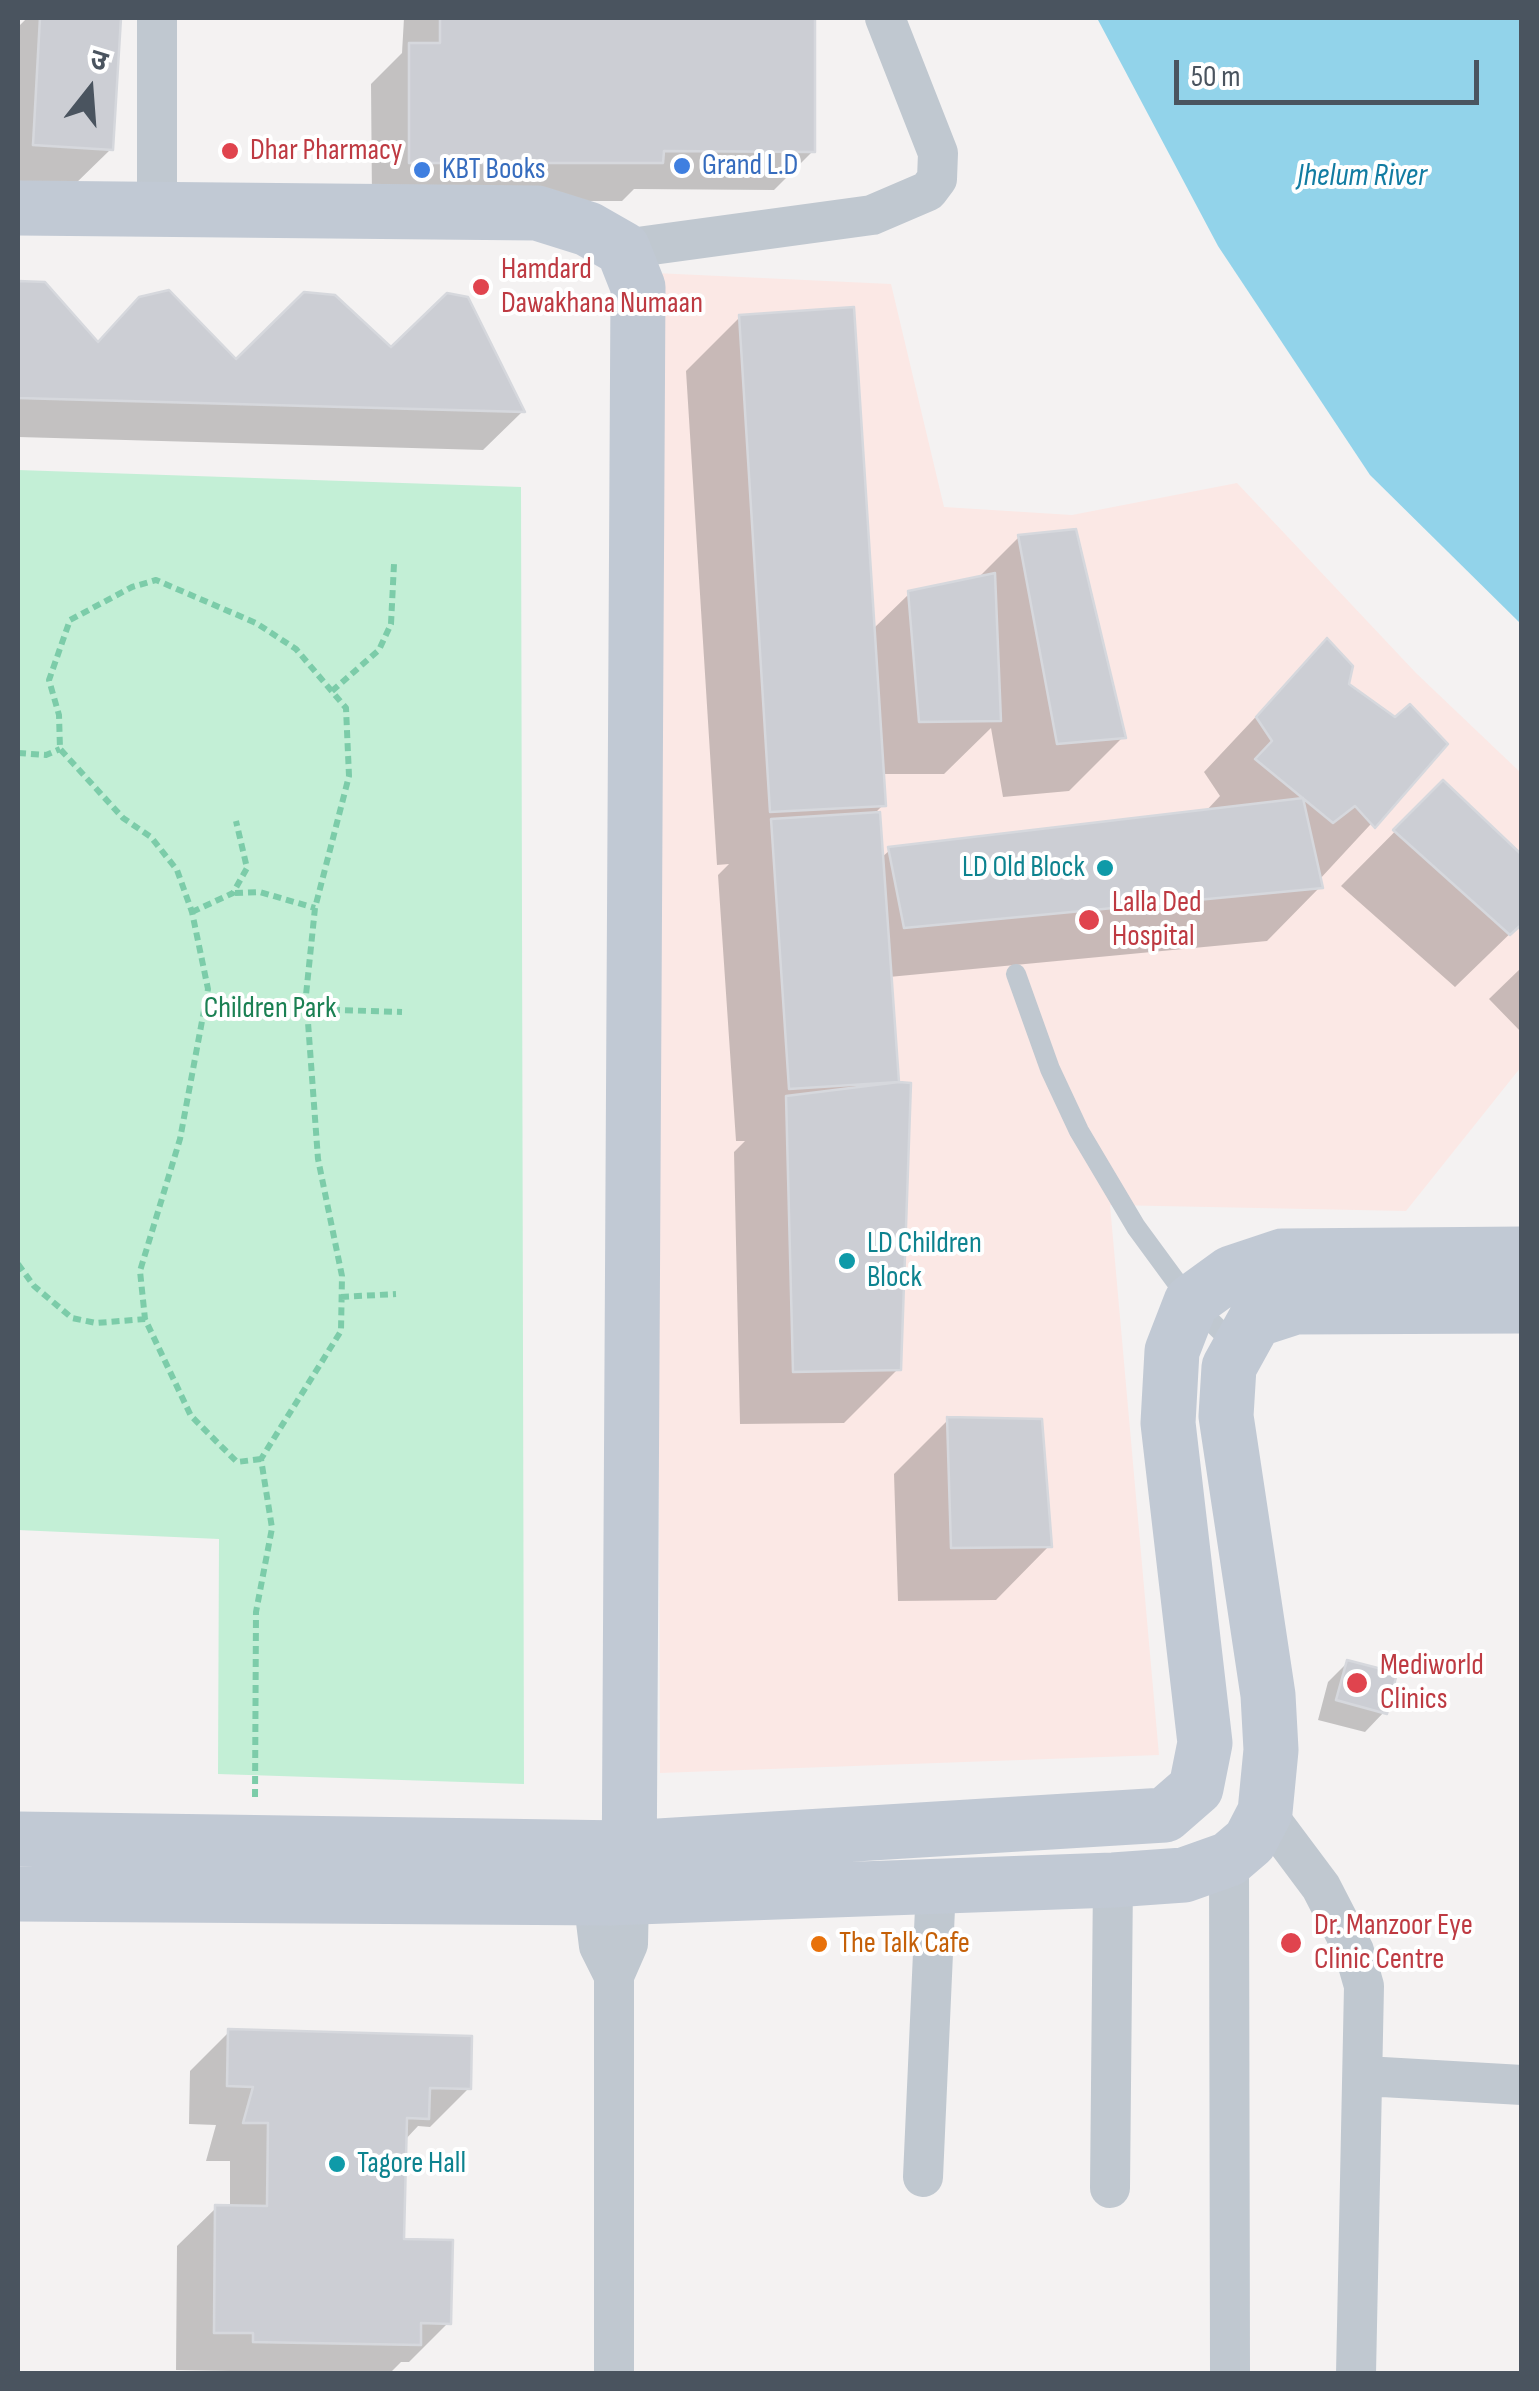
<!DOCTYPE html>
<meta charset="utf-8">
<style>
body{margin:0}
#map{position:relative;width:1539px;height:2391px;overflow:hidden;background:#f4f2f2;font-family:"Sofia Sans Condensed","Noto Sans Devanagari",sans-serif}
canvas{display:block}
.frame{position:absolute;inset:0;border:20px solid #4a545f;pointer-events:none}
.north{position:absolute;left:40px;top:40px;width:100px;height:100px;-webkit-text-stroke:8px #fff;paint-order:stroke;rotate:17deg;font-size:28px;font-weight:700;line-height:40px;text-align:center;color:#4a545f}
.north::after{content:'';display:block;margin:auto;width:35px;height:45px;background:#4a545f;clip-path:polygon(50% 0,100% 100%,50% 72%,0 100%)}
.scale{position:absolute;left:1174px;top:60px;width:305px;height:45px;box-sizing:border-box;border:5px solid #4a545f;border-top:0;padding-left:12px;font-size:30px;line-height:35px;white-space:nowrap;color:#4a545f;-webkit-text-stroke:8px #fff;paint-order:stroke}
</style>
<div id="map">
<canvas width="1539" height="2391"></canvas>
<div class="frame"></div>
<div class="north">उ</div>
<div class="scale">50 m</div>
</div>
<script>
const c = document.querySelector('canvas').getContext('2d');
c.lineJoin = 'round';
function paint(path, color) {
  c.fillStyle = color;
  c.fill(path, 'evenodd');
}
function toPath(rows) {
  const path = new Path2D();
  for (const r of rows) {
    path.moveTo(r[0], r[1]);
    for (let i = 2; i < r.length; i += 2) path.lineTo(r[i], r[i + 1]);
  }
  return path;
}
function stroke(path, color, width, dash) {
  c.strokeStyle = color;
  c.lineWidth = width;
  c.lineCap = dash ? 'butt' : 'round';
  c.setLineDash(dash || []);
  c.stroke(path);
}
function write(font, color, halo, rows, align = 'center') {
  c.font = font + ' "Sofia Sans Condensed",sans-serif';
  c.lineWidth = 8;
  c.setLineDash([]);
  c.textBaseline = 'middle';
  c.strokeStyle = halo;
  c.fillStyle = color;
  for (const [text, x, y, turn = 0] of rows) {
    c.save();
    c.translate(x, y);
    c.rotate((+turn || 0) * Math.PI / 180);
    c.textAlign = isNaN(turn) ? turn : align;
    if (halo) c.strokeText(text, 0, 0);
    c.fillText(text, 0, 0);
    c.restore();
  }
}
paint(toPath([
 [655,273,891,284,944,507,1072,515,1237,483,1416,673,1521,773,1521,1067,1406,1211,1110,1205,1159,1755,660,1773]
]), '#fbe8e5');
paint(toPath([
 [18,470,521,487,524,1784,218,1774,219,1539,18,1530]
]), '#c3efd6');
paint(toPath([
 [1097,18,1521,18,1521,624,1370,475,1218,246]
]), '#92d3ea');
paint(toPath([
 [27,18,118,18,111,149,72,187,18,184,18,27],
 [404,18,813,18,813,151,774,190,634,189,622,201,372,201,371,84,402,53],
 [18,284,44,284,97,344,236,362,391,350,522,412,483,450,18,437],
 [740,317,872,630,909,594,976,580,1019,537,1123,737,1069,791,1003,797,991,728,944,774,881,774,883,805,873,815,881,858,890,850,1205,812,1220,796,1204,772,1327,641,1346,685,1395,720,1445,744,1319,880,1320,887,1267,941,889,977,896,1084,898,1369,844,1423,740,1424,734,1152,745,1141,736,1141,718,875,729,864,717,865,686,371],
 [1443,783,1522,922,1455,987,1341,886],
 [1522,967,1522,1033,1489,999],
 [948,1420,1049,1546,996,1600,898,1601,894,1474],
 [1348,1662,1384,1712,1365,1732,1318,1720,1328,1682],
 [229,2032,469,2088,430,2127,418,2126,404,2141,401,2241,448,2323,409,2362,401,2362,389,2374,176,2370,177,2246,216,2208,230,2208,230,2161,206,2161,216,2125,189,2124,190,2071]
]), '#0003');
const building = toPath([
 [40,18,121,18,113,150,33,145,40,18],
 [440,18,815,18,815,152,664,151,663,163,409,163,409,43,440,43,440,18],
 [18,281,45,282,98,342,139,297,169,290,236,359,304,292,335,295,391,347,447,293,468,297,525,412,18,398,18,281],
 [854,307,886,806,770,812,739,315,854,307],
 [1076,529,1126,738,1057,744,1018,535,1076,529],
 [995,573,1001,721,919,722,908,591,995,573],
 [1327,638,1353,666,1349,684,1395,717,1410,704,1448,744,1375,828,1355,806,1333,823,1255,759,1272,741,1256,717,1327,638],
 [1443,780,1522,855,1522,924,1510,935,1393,830,1443,780],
 [1303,798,1323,888,904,928,888,847,1303,798],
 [880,812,899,1082,789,1089,771,819,880,812],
 [899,1082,911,1083,901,1370,793,1372,786,1096,899,1082],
 [947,1417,1042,1419,1052,1547,951,1548,947,1417],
 [1347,1660,1397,1673,1387,1714,1336,1700,1347,1660],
 [228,2029,472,2036,471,2089,430,2088,429,2119,407,2118,404,2239,453,2240,451,2324,421,2323,421,2345,253,2342,253,2333,214,2333,215,2205,267,2206,268,2123,243,2123,253,2087,227,2086,228,2029]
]);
paint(building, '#ccced4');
stroke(building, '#d6d8dd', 2.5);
stroke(toPath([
 [332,691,379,650,391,624,394,564],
 [18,753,46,755,60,749],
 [235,893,260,892,315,908],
 [192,912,233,893,247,868,236,821],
 [306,1009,402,1012],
 [18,1264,34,1286,72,1318,96,1323,145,1319],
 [341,1297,396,1294],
 [255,1797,256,1612,272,1528,261,1459,341,1331,342,1276,318,1159,306,995,315,908,349,776,346,708,296,649,256,623,156,580,132,587,70,620,49,680,59,715,60,749,123,818,151,837,177,870,192,912,208,989,180,1139,140,1271,145,1319,191,1416,237,1462,261,1459]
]), '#7ccca9', 6, [8, 5]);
stroke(toPath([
 [1016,974,1050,1069,1079,1131,1136,1227,1191,1302,1237,1347]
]), '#c0c8d0', 20);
stroke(toPath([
 [157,210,157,18],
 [623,249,872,215,928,191,937,179,938,153,885,18],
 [1265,1812,1321,1887,1354,1951,1364,1986,1356,2374],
 [1229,1859,1230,2374],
 [593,1897,599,1946,614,1976],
 [1365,2076,1522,2085],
 [923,2177,936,1886],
 [1110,2188,1113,1880],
 [614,2374,614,1976,628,1944,629,1897]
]), '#c0c8d0', 40);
stroke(toPath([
 [18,208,537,213,588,229,623,249,638,287,629,1897],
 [18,1839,626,1848,1165,1815,1196,1788,1205,1743,1168,1423,1172,1351,1191,1302,1231,1273,1282,1256,1522,1254],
 [18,1894,609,1898,1113,1880,1184,1875,1229,1859,1250,1841,1265,1812,1271,1750,1268,1695,1226,1416,1229,1367,1255,1320,1295,1307,1522,1306]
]), '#c1c9d4', 55);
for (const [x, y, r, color] of [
 [230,151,10,"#e0444e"],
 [682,166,10,"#3f7fe0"],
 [422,170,10,"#3f7fe0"],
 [481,287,10,"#e0444e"],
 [1105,868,10,"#0f9aa8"],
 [1089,920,12,"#e0444e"],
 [847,1261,10,"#0f9aa8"],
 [1357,1683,12,"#e0444e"],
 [1291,1943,12,"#e0444e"],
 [819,1944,10,"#e8710a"],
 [337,2164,10,"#0f9aa8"]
]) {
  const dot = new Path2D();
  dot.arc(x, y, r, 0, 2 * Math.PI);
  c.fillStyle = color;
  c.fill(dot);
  stroke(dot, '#fff', 4);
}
write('30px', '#be3a42', '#fff', [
 ["Dhar Pharmacy",250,151],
 ["Hamdard",501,270],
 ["Dawakhana Numaan",501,304],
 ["Lalla Ded",1112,903],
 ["Hospital",1112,937],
 ["Mediworld",1380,1666],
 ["Clinics",1380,1700],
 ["Dr. Manzoor Eye",1314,1926],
 ["Clinic Centre",1314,1960]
], 'left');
write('30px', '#366cbe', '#fff', [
 ["Grand L.D",702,166],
 ["KBT Books",442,170]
], 'left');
write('30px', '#0d838f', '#fff', [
 ["LD Old Block",1085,868,"right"],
 ["LD Children",867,1244],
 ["Block",867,1278],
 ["Tagore Hall",357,2164]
], 'left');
write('30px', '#1b8053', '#fff', [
 ["Children Park",270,1009]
]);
write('30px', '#c56008', '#fff', [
 ["The Talk Cafe",839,1944]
], 'left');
write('italic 32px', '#127ca2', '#fff', [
 ["Jhelum River",1362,177]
]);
</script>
